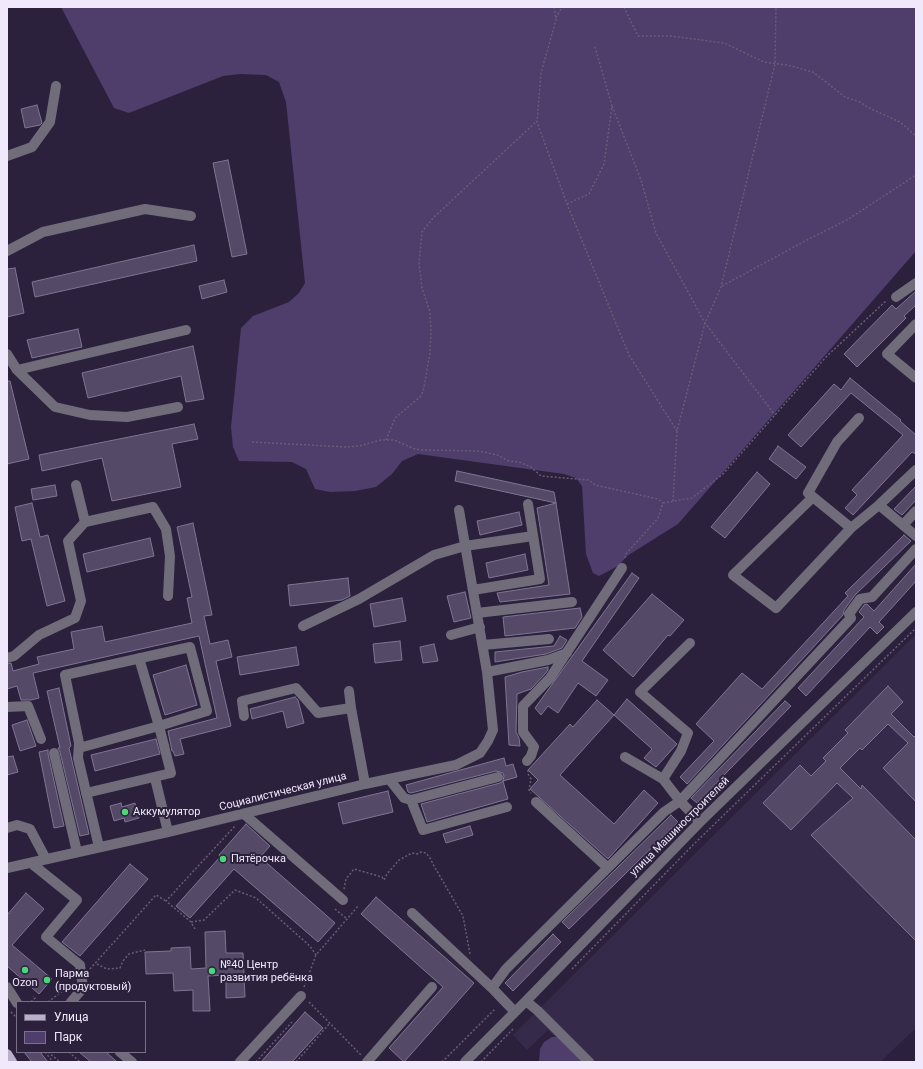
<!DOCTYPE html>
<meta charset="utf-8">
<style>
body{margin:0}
#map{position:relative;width:923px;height:1069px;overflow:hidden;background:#2c213c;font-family:Roboto,sans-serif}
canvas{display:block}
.frame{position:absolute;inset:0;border:8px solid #efe9fb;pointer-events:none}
.legend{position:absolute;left:16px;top:1001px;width:130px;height:52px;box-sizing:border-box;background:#2c213c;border:1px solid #7a7188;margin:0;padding:5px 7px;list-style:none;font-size:12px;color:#efe9fb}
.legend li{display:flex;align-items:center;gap:8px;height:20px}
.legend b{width:20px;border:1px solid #7a7188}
</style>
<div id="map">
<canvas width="923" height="1069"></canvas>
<div class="frame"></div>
<ul class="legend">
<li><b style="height:5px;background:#bab0cd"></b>Улица</li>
<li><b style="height:11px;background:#4f3d6c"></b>Парк</li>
</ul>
</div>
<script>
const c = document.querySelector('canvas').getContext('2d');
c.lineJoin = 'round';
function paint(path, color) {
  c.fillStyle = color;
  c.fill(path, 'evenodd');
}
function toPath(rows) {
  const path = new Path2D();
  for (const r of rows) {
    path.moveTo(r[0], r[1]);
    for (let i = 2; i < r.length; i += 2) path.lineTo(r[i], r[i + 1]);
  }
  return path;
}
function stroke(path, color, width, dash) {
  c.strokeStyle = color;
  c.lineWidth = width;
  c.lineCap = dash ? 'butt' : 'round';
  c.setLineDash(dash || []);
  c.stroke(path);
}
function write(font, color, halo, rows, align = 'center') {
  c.font = font + ' Roboto,sans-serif';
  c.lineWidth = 4;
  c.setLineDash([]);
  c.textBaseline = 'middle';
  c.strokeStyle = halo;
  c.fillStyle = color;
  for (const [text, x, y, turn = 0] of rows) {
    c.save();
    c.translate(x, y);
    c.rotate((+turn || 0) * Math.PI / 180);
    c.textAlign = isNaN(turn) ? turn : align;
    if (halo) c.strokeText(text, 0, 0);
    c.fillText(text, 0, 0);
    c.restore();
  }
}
paint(toPath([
 [916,634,916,1028,880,1062,579,1062,548,1030,527,1050,513,1035]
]), '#362a4a');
paint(toPath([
 [61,7,916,7,916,251,678,524,627,556,618,566,599,576,593,573,586,554,582,486,576,478,564,474,418,454,402,461,392,474,376,487,355,491,330,492,315,489,306,469,292,462,239,461,233,447,231,427,241,328,253,316,289,302,299,293,305,283,286,102,279,82,266,75,240,74,223,76,129,113,114,108],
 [552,1037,560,1037,584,1062,539,1062,540,1049,544,1042]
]), '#4f3d6c');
const building = toPath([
 [37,105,42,123,40,125,25,128,21,109,37,105],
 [228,160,247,254,232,257,213,163,228,160],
 [194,245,197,261,35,297,32,282,194,245],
 [15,268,24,313,7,317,7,269,15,268],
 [224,280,227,292,202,299,199,286,224,280],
 [916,291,916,305,904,316,906,318,857,367,844,354,892,305,896,309,916,291],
 [78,329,82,347,32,358,27,340,78,329],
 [193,346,204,399,186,402,181,376,88,398,82,373,193,346],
 [850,378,901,420,900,421,916,435,916,454,912,452,853,515,845,508,857,495,852,490,903,435,851,393,801,447,788,435,834,384,841,390,850,378],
 [7,381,10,381,29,459,7,464,7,381],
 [194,424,198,439,172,444,181,487,112,501,102,458,42,471,39,455,194,424],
 [778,446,806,467,796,479,769,459,778,446],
 [457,471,554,492,556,503,455,481,457,471],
 [757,472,770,484,725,538,711,527,757,472],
 [55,485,57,496,33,500,31,489,55,485],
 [916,486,916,500,902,515,894,509,916,486],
 [32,503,40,537,48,535,65,601,47,606,31,539,22,541,15,507,32,503],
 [556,503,570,594,500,602,497,593,549,585,537,508,556,503],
 [519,512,522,525,480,535,477,521,519,512],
 [193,523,212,615,204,616,210,644,228,640,232,657,216,661,231,726,180,739,184,754,175,756,173,751,172,751,168,731,217,718,199,636,33,673,39,698,31,700,21,700,17,686,7,689,7,664,11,663,13,671,39,664,37,657,74,649,71,632,102,626,105,642,192,623,187,598,192,597,177,527,193,523],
 [904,535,911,541,855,595,844,610,843,615,687,784,680,777,714,741,696,724,742,673,762,689,848,596,845,593,904,535],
 [150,538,154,556,87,572,83,554,150,538],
 [525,554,528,570,489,578,486,563,525,554],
 [916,564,916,581,879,622,884,627,877,634,870,627,806,696,798,688,864,617,859,612,864,605,867,604,874,611,916,564],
 [632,573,639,578,582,661,608,680,596,696,578,683,558,713,548,706,541,715,535,708,632,573],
 [348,578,350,596,342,600,290,606,288,585,348,578],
 [465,592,471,618,454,622,447,596,465,592],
 [652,594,684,620,670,636,668,635,633,677,603,650,652,594],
 [402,598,406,621,374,627,370,604,402,598],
 [580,608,582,617,575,628,505,636,503,617,580,608],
 [560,636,567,640,562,648,546,654,495,662,495,652,554,646,560,636],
 [400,641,402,660,375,663,373,644,400,641],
 [434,644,438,661,423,663,420,647,434,644],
 [296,647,299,665,240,675,237,657,296,647],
 [186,665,197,705,165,715,153,675,186,665],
 [548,667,548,670,545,674,531,689,517,694,516,732,519,738,520,746,509,745,505,677,522,672,548,667],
 [888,686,903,702,891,714,914,737,916,735,916,802,883,768,908,743,888,724,862,750,860,748,840,768,861,789,862,785,916,840,916,941,811,835,853,798,837,783,791,830,763,803,800,765,811,776,826,761,823,758,848,733,845,730,888,686],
 [59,688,71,746,69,748,89,834,80,836,60,752,58,748,60,748,47,691,59,688],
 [295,697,298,700,304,723,287,728,283,711,252,719,250,709,295,697],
 [627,699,677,744,656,767,644,758,652,749,614,715,627,699],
 [597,700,614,715,560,775,614,824,644,790,658,803,608,859,530,789,538,780,528,770,570,724,573,727,597,700],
 [785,701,791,706,697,803,691,798,785,701],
 [27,720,36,746,20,751,12,725,27,720],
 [156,739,160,754,95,771,91,755,156,739],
 [48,750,48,754,64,826,54,828,39,752,48,750],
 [13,756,18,772,7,775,7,757,13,756],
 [504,758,506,766,513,764,517,777,503,781,504,776,503,773,496,771,411,793,408,792,406,785,504,758],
 [503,781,508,799,427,822,421,804,500,783,503,781],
 [388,791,393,812,343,824,338,803,388,791],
 [121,803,122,807,135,803,139,818,125,822,124,818,114,821,110,806,121,803],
 [671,815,678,822,569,929,562,922,671,815],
 [246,824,270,846,260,857,335,923,318,942,234,869,190,918,176,906,220,857,219,855,246,824],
 [470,826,473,835,446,843,443,834,470,826],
 [130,864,148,879,80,956,62,942,130,864],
 [26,893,44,909,12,945,52,979,39,994,7,966,7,915,26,893],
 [376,897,474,983,404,1062,389,1048,443,987,361,914,376,897],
 [225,931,226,953,243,953,245,997,226,998,226,975,208,976,210,1011,193,1011,193,990,174,991,173,973,146,974,145,952,171,951,171,948,190,947,191,969,206,968,205,932,225,931],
 [553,934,561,942,513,991,505,983,553,934],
 [305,1012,323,1028,292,1062,261,1062,305,1012],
 [24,1052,40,1052,48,1062,32,1062,24,1052],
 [79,1052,106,1052,117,1062,91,1062,79,1052]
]);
paint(building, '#544a67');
stroke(building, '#7f7494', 1);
stroke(toPath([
 [554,7,556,20,541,73,537,122,567,204,629,355,677,431],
 [624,7,638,36,670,36,724,43,764,62,787,65,813,72,845,97,860,102,867,107,900,122,916,136],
 [556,18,562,7],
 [612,106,641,180,656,233,705,323,775,415],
 [567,204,589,194,604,164,612,106,595,47],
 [722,286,805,241,847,220,916,175],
 [386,440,395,418,420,397,423,392,430,353,431,331,430,312,422,288,419,263,422,232,433,218,536,122],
 [252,442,346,447,359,446,381,440,394,440,415,449,422,450,479,451,497,455,509,461,519,462,531,467,541,476,589,480,595,485,658,499,663,503],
 [673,501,677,431,705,323,721,287,775,64,776,7],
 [625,558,626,554,658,518,663,503,692,498,723,474,827,356,887,300],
 [528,770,528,774,531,779,529,790,531,793],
 [344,889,346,879,354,869,382,877,384,880,387,874,399,860,412,853,417,854,421,852,426,853,430,858,434,866,463,916,470,954],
 [335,909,347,919],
 [191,922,204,920,235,890,256,898,310,946,316,955],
 [195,929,191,922,166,901,235,826],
 [97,964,107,969,120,968,123,961,129,954,145,950],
 [90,969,156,895,166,901],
 [572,969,694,844,916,628],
 [304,987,316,955,359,905],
 [31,1002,35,998,33,996],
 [48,1002,72,984],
 [309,1002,361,1055],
 [11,1012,17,1018],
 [45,1052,53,1062],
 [48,1052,60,1062],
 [69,1052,80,1062],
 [256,1062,292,1022],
 [296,1062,330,1023],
 [442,1062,495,1009],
 [481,1062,513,1029]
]), '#675e76', 1.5, [2, 2]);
stroke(toPath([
 [7,156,32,147,50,122,56,86],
 [7,251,43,232,145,209,191,216],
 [896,297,916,283],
 [916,324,887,354,916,378],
 [7,354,17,370,55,407,90,415,127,417,178,407],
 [17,370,186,330],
 [859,418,837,442,808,493,851,528,879,505,916,470],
 [76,485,85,522],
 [813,497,733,575,776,608,851,528],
 [879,505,916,536],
 [903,525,916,511],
 [473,590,540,579,528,504],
 [477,613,572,602],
 [303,626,359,599,434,555,465,546,533,536],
 [451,635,480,627],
 [483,645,549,639],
 [7,658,14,656,39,635,75,618,81,601,68,541,85,522,153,507,166,529,170,556,168,596],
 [487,672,548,660,567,653],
 [349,691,351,708],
 [7,707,28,706,41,739],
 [244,716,242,701,296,688,318,713,351,708,365,784],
 [79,748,159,726,207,711,190,647,65,675,79,743,78,758,99,847],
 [54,753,77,852],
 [625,757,663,779,680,801,700,822],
 [527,761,531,756,534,747,523,732,523,706,550,678,622,568],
 [155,778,168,832],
 [389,779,404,798,411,800,423,830,507,807],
 [663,779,681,751,688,733,640,692,690,643],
 [86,793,171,773,159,726,139,658],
 [411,800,498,777],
 [536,802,607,867],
 [244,814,343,900],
 [7,828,17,825,30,829,46,859],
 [31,863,77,900,46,937,80,965,83,988,71,1002],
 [7,868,168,832,365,784,456,765,480,753,488,741,493,730,487,672,459,510],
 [412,913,492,988],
 [7,987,17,1003],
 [526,1001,538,1011,589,1062],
 [515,1012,492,988,506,969,664,812,680,801,851,618,849,614,860,599,872,597,916,549],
 [120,1052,132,1062],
 [240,1062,301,996],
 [367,1062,432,987],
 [465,1062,526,1001,700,822,916,612]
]), '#706c7a', 10);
stroke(toPath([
 [7,1054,12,1062]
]), '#bab0cd', 10);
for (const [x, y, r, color] of [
 [125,812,4,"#49d778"],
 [223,859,4,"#49d778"],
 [25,970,4,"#49d778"],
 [212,971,4,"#49d778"],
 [47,980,4,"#49d778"]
]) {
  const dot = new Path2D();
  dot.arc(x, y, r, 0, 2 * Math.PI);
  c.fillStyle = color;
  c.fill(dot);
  stroke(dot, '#2c213c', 1.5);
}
write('11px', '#efe9fb', '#2c213c', [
 ["Социалистическая улица",283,792,-14],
 ["улица Машиностроителей",680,827,-45]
]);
write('11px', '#efe9fb', '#2c213c', [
 ["Аккумулятор",133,812],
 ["Пятёрочка",231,859],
 ["№40 Центр",220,965],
 ["развития ребёнка",220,978],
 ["Парма",55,974],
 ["(продуктовый)",55,987],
 ["Ozon",25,983,"center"]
], 'left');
</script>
